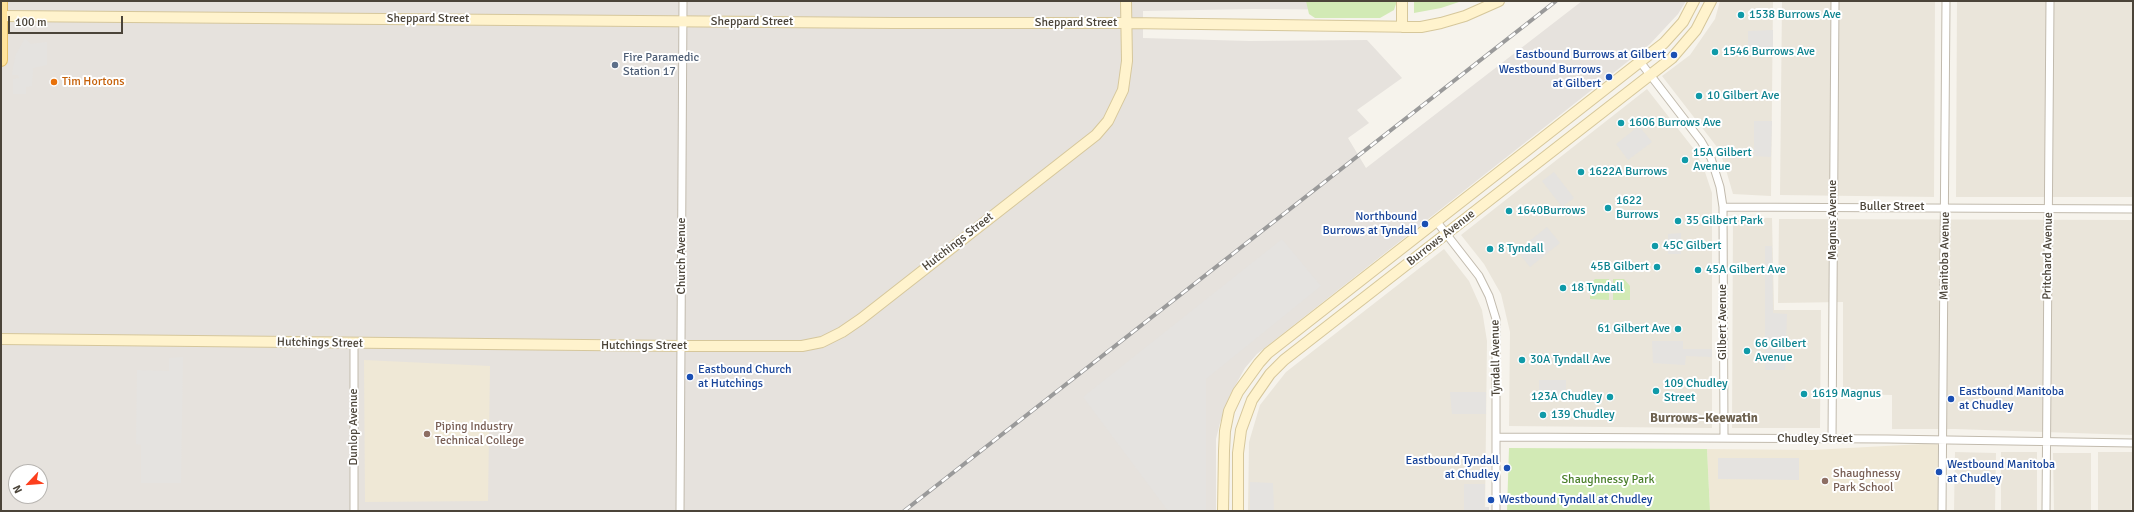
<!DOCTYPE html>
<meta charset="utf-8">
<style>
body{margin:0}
#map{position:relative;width:2134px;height:512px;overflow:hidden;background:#f6f3ec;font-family:Signika,sans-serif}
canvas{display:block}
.frame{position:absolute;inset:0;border:2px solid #4b4439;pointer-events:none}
.north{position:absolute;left:8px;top:464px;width:40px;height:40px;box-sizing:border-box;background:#fff;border:1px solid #b7b4b0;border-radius:50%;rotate:244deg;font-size:11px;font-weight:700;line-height:16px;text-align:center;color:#4b4439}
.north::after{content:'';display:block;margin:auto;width:14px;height:18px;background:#fc3f1d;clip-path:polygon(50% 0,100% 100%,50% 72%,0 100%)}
.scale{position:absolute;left:8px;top:16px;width:115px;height:18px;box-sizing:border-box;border:2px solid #4b4439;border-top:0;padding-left:5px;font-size:12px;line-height:14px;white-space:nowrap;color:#4b4439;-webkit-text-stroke:3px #fff;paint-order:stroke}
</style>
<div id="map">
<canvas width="2134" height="512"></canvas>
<div class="frame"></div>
<div class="north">N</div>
<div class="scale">100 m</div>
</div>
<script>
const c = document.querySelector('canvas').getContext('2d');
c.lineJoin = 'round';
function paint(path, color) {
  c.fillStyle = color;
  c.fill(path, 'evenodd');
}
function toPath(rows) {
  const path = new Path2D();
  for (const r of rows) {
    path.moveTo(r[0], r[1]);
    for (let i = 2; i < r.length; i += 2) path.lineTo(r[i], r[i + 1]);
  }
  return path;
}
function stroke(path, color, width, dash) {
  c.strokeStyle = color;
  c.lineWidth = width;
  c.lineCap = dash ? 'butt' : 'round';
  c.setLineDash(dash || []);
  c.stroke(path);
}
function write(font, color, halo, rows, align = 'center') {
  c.font = font + ' Signika,sans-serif';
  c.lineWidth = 4;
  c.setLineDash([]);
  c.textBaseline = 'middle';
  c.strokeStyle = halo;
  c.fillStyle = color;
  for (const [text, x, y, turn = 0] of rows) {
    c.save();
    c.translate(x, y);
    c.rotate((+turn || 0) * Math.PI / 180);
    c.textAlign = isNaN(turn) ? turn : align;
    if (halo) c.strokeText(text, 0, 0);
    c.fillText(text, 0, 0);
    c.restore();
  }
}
paint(toPath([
 [1720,1,1773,1,1771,196,1733,194,1724,163,1717,147,1662,76,1690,55,1715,19],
 [1782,1,1935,1,1934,197,1780,195],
 [1957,1,2133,1,2133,197,1956,197],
 [1647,89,1693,148,1703,166,1712,193,1712,428,1509,426,1510,332,1501,294,1484,264,1461,235],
 [1733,217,1772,218,1774,310,1821,310,1820,428,1732,428],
 [1779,219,2133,220,2133,435,1955,429,1892,429,1892,395,1843,394,1843,302,1778,303],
 [1444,249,1469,281,1482,310,1487,341,1485,511,1248,511,1249,442,1260,405,1286,372],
 [1955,452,1996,453,1995,511,1954,511],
 [2001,452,2037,452,2037,511,2001,511],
 [2098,452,2132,452,2131,511,2098,511],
 [2053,453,2091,453,2091,511,2054,511]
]), '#eae5da');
paint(toPath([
 [1,1,1390,1,1385,10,1253,9,1143,11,1143,38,1249,41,1367,40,1402,78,1357,110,1369,123,1348,138,1366,168,1582,1,1686,1,1678,14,1650,44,1257,354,1245,368,1230,395,1220,423,1216,439,1216,511,1,511],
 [16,472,40,472,40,496,16,496]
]), '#e6e2dd');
paint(toPath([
 [364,360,490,366,488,501,365,502],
 [1941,443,1941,511,1710,511,1707,449,1812,450]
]), '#efe8d6');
paint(toPath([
 [1306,1,1397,1,1394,10,1380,18,1315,18,1309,14],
 [1414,1,1462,1,1441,8,1414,13],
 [1595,279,1609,279,1609,300,1590,299,1590,284],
 [1613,279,1624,279,1630,286,1630,300,1613,300],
 [1509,448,1707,449,1710,511,1507,511]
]), '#d2eab5');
paint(toPath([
 [1773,30,1773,55,1748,55,1748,31],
 [25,38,31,44,47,42,47,65,33,68,32,86,26,87,26,94,13,94,13,79,19,78,18,75,12,75,13,67,16,54],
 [1754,121,1772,121,1771,157,1754,156],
 [1639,126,1652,142,1628,160,1616,144],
 [1554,172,1574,198,1562,207,1542,181],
 [1547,227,1560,243,1530,267,1517,251],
 [1681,233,1681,254,1668,254,1668,234],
 [1282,239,1321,286,1206,379,1206,511,1168,511,1083,397],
 [1765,246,1772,246,1773,313,1787,314,1785,370,1765,370],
 [1652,341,1683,341,1683,349,1712,349,1712,357,1686,356,1685,365,1653,363],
 [183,357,181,483,141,483,141,445,136,444,137,370,169,371,169,358],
 [1539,380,1566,380,1566,400,1539,400],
 [1450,392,1486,392,1486,414,1452,414],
 [1718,458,1799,458,1799,480,1718,479],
 [1250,482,1273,483,1274,511,1250,511],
 [1464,484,1485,484,1484,507,1489,507,1489,511,1464,511]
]), '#e5e3e0');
const street = toPath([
 [1641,63,1701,141,1711,158,1720,187,1723,207,1724,438],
 [1723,207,2133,209],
 [1437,222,1479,276,1489,296,1496,319,1496,511],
 [1497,437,1887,439,2133,443],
 [1832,439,1835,1],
 [354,511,354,344],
 [680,511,683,1],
 [1942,511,1946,1],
 [2046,511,2050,1]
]);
const secondary = toPath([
 [1,16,895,23,1127,23,1421,27,1441,23,1465,16,1499,1],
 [1402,27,1402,1],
 [1,339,681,346,802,346,822,342,842,332,861,319,1096,135,1108,121,1123,90,1127,61,1126,1],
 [1223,511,1224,451,1225,431,1229,411,1238,392,1259,363,1268,353,1664,43,1683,22,1694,1],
 [1238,511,1238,453,1241,430,1252,400,1270,374,1284,360,1672,58,1696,30,1711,1]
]);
const primary = toPath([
 [1,60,1,1]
]);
stroke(street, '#c2bbae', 9);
stroke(secondary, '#d6c79b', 12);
stroke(primary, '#e6c16a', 14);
stroke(street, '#fff', 7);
stroke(secondary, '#fff3cd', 10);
stroke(primary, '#ffe39c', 12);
const rail = toPath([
 [904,511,1556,1]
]);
stroke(rail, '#9a9a9a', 4);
stroke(rail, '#fff', 2.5, [8]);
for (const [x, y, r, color] of [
 [1741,15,4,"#0f9aa8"],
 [1715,52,4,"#0f9aa8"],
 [1674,55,4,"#1a4fb4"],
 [615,65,4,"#5c6f8a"],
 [1609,77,4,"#1a4fb4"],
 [54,82,4,"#e8710a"],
 [1699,96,4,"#0f9aa8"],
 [1621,123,4,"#0f9aa8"],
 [1685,160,4,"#0f9aa8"],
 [1581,172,4,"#0f9aa8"],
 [1608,208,4,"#0f9aa8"],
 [1509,211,4,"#0f9aa8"],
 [1678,221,4,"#0f9aa8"],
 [1425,224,4,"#1a4fb4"],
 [1655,246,4,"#0f9aa8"],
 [1490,249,4,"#0f9aa8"],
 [1657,267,4,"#0f9aa8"],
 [1698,270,4,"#0f9aa8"],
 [1563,288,4,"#0f9aa8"],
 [1678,329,4,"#0f9aa8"],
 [1747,351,4,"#0f9aa8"],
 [1522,360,4,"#0f9aa8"],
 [690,377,4,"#1a4fb4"],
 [1656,391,4,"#0f9aa8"],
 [1804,394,4,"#0f9aa8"],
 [1610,397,4,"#0f9aa8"],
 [1951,399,4,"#1a4fb4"],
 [1543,415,4,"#0f9aa8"],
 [427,434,4,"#8d6e63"],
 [1507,468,4,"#1a4fb4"],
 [1939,472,4,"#1a4fb4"],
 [1825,481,4,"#8d6e63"],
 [1491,500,4,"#1a4fb4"]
]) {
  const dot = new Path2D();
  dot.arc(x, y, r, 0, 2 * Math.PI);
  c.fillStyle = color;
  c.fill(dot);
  stroke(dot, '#fff', 1.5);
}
write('12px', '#0d838f', '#fff', [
 ["1538 Burrows Ave",1749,15],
 ["1546 Burrows Ave",1723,52],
 ["10 Gilbert Ave",1707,96],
 ["1606 Burrows Ave",1629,123],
 ["15A Gilbert",1693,153],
 ["Avenue",1693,167],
 ["1622A Burrows",1589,172],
 ["1622",1616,201],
 ["Burrows",1616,215],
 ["1640Burrows",1517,211],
 ["35 Gilbert Park",1686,221],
 ["45C Gilbert",1663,246],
 ["8 Tyndall",1498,249],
 ["45B Gilbert",1649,267,"right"],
 ["45A Gilbert Ave",1706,270],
 ["18 Tyndall",1571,288],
 ["61 Gilbert Ave",1670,329,"right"],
 ["66 Gilbert",1755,344],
 ["Avenue",1755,358],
 ["30A Tyndall Ave",1530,360],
 ["109 Chudley",1664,384],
 ["Street",1664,398],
 ["1619 Magnus",1812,394],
 ["123A Chudley",1602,397,"right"],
 ["139 Chudley",1551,415]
], 'left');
write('12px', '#4b4439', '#fff', [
 ["Sheppard Street",428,19],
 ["Sheppard Street",752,22],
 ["Sheppard Street",1076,23],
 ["Buller Street",1892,207],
 ["Magnus Avenue",1833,220,-90],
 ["Burrows Avenue",1441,238,-38],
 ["Hutchings Street",958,242,-38],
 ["Church Avenue",682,256,-90],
 ["Manitoba Avenue",1945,256,-89],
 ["Pritchard Avenue",2048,256,-89],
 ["Gilbert Avenue",1723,322,-90],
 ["Hutchings Street",320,343,1],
 ["Hutchings Street",644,346],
 ["Tyndall Avenue",1496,358,-91],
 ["Dunlop Avenue",354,427,-90],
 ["Chudley Street",1815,439]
]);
write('12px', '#164399', '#fff', [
 ["Eastbound Burrows at Gilbert",1666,55],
 ["Westbound Burrows",1601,70],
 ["at Gilbert",1601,84],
 ["Northbound",1417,217],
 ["Burrows at Tyndall",1417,231],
 ["Eastbound Church",698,370,"left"],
 ["at Hutchings",698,384,"left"],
 ["Eastbound Manitoba",1959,392,"left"],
 ["at Chudley",1959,406,"left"],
 ["Eastbound Tyndall",1499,461],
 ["at Chudley",1499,475],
 ["Westbound Manitoba",1947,465,"left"],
 ["at Chudley",1947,479,"left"],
 ["Westbound Tyndall at Chudley",1499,500,"left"]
], 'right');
write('12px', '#4e5e75', '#fff', [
 ["Fire Paramedic",623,58],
 ["Station 17",623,72]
], 'left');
write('12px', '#c56008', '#fff', [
 ["Tim Hortons",62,82]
], 'left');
write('12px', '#785e54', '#fff', [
 ["Piping Industry",435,427],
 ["Technical College",435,441],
 ["Shaughnessy",1833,474],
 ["Park School",1833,488]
], 'left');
write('12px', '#4a7f2a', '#fff', [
 ["Shaughnessy Park",1608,480]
]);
write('bold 13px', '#6e6250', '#fff', [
 ["Burrows–Keewatin",1704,419]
]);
</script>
